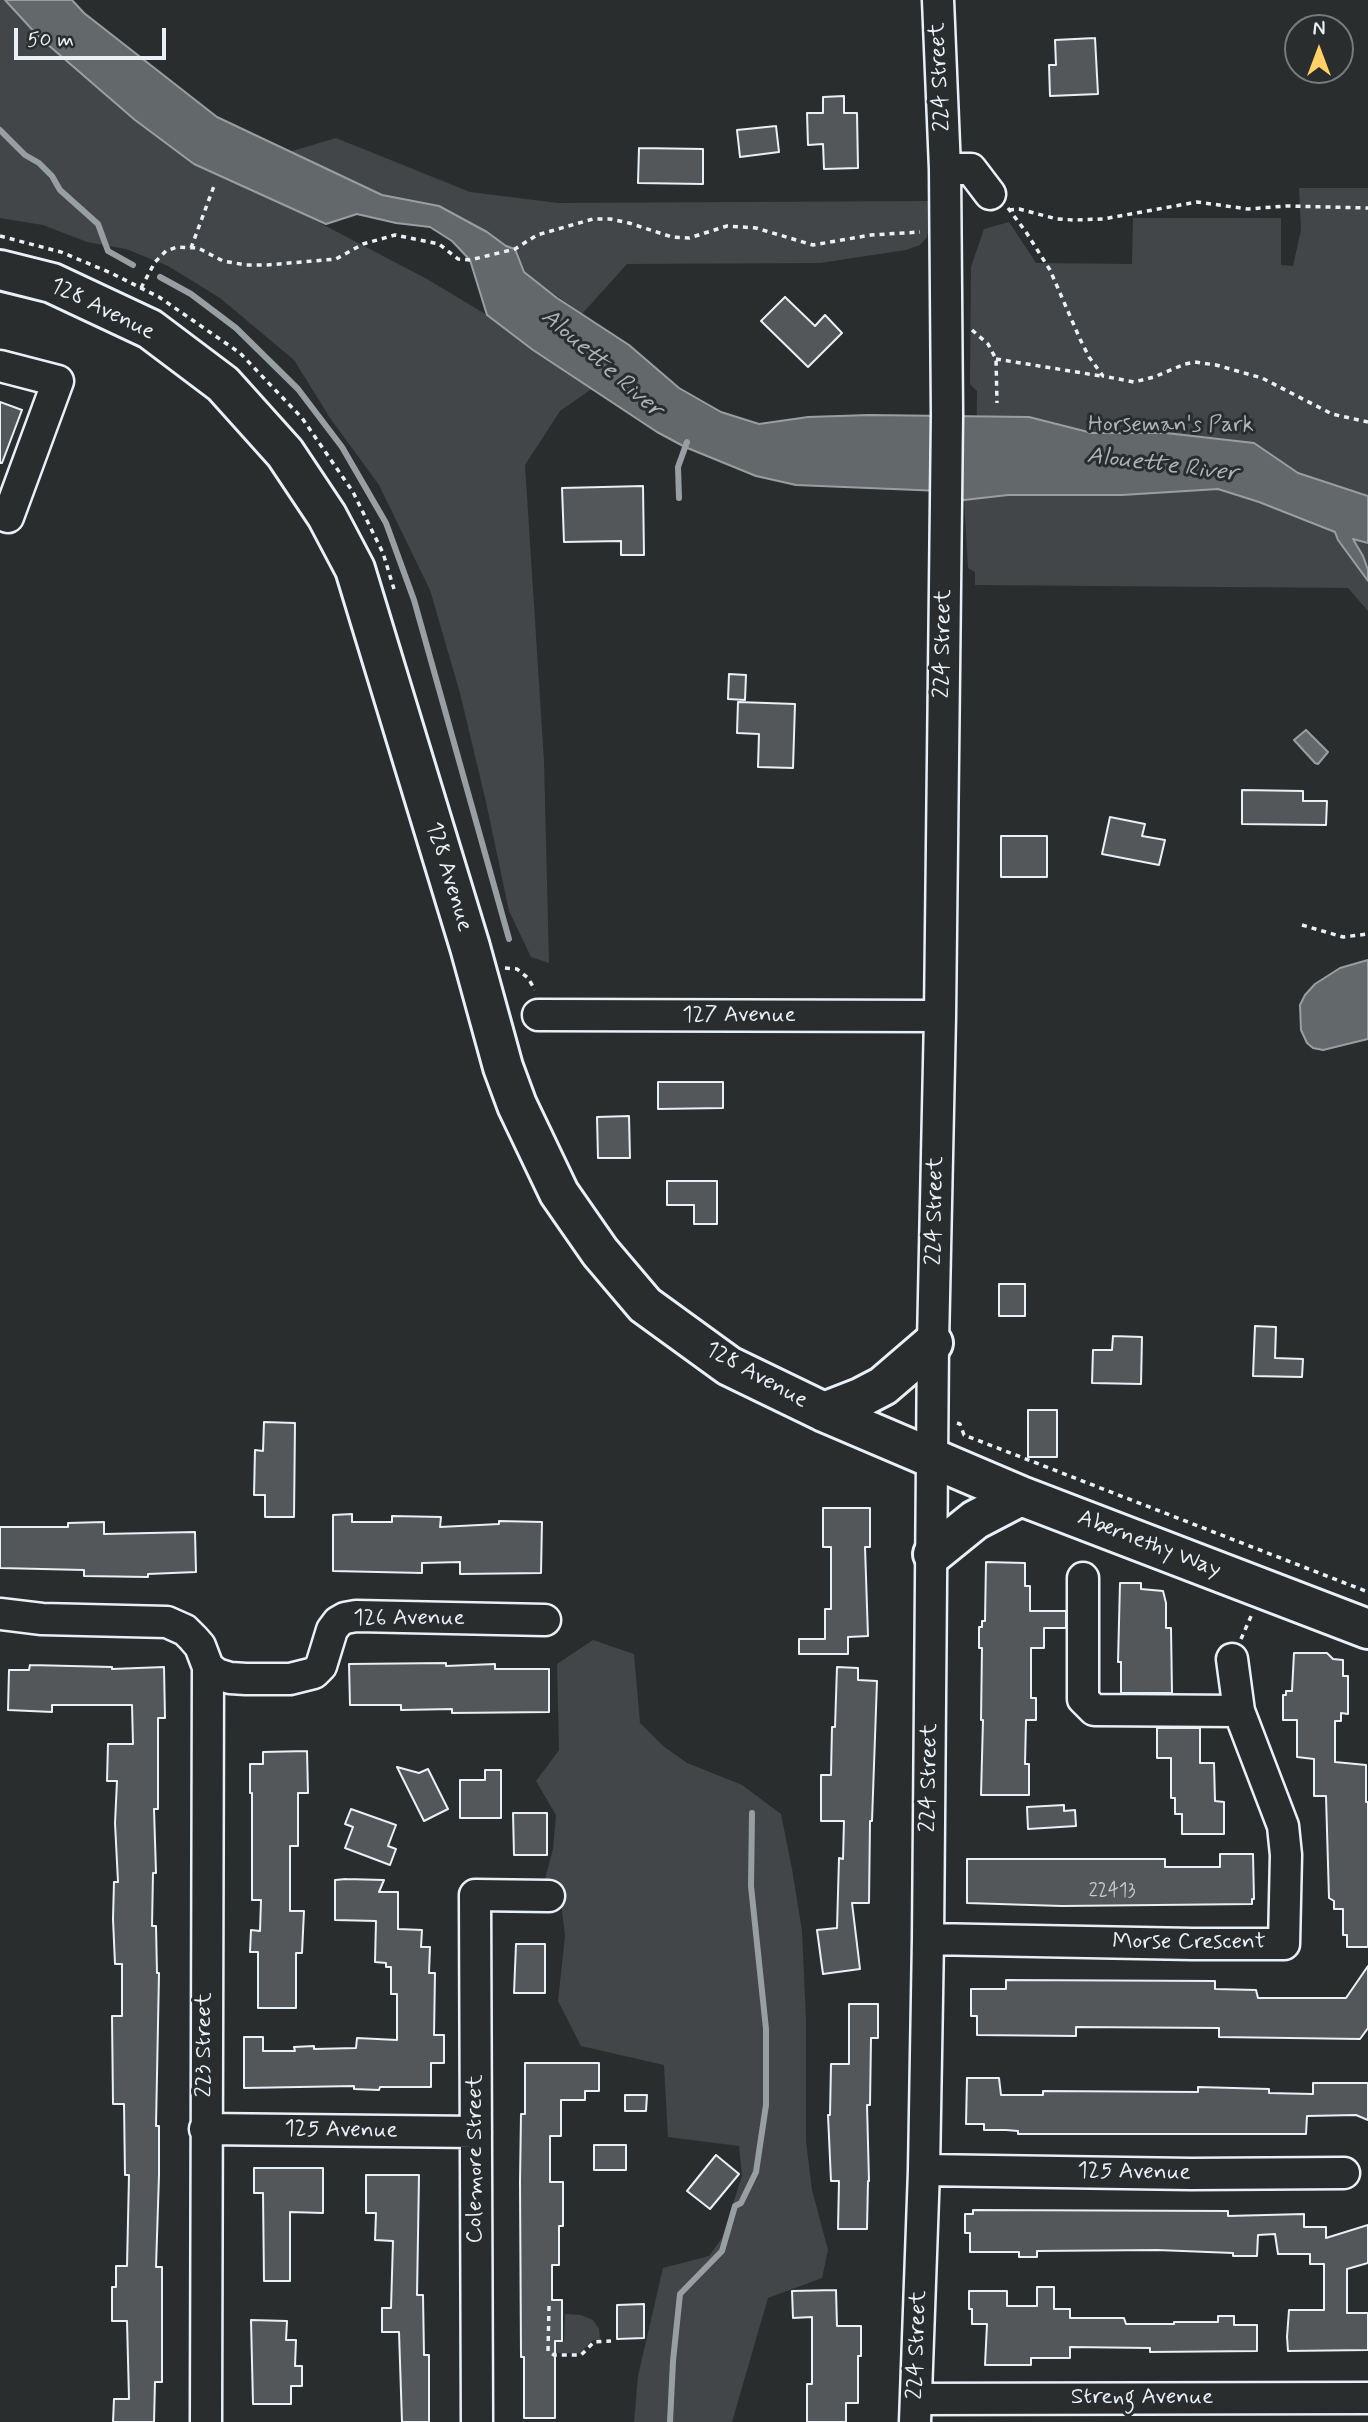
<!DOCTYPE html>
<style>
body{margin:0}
#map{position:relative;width:1368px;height:2422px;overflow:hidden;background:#2a2d2e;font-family:Mynerve,sans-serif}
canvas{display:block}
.north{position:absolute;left:1284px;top:14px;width:70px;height:70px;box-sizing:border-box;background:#2a2d2e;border:2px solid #767b7f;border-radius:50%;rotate:0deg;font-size:19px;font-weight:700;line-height:28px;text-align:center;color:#e8f1f8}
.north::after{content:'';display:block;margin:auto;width:24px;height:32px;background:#ffd166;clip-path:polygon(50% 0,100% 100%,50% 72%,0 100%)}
.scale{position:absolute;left:14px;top:28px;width:152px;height:32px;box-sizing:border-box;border:4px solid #e8f1f8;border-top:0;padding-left:9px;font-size:21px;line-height:24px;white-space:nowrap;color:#e8f1f8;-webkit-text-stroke:5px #2a2d2e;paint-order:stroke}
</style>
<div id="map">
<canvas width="1368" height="2422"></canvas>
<div class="north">N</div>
<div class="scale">50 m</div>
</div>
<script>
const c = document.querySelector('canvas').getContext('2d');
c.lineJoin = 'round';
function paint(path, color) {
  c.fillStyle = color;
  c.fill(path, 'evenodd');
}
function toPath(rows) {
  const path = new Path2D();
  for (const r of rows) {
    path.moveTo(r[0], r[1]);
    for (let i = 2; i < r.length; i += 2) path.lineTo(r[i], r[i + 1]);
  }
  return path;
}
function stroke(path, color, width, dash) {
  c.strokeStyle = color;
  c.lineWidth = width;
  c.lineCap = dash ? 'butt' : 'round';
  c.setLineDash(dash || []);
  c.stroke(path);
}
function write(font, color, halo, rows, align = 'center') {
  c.font = font + ' Mynerve,sans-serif';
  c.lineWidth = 6;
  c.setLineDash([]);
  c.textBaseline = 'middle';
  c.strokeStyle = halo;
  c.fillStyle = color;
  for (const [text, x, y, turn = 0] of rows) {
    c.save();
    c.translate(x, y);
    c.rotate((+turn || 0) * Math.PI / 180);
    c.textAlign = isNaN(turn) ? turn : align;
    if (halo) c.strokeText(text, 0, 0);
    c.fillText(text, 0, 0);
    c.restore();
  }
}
paint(toPath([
 [0,0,5,0,39,37,135,120,194,164,278,201,427,279,487,315,533,350,593,388,560,411,525,465,544,761,549,963,531,957,509,911,486,802,460,693,430,590,379,485,330,418,294,360,220,298,168,266,126,249,87,242,43,225,0,218],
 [336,138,470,192,558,203,931,201,932,216,927,237,920,245,906,250,820,263,627,264,582,314,524,272,514,250,506,246,487,232,439,206,382,195,289,152],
 [1299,188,1368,188,1368,611,1348,588,975,585,975,572,968,568,964,500,976,498,977,391,970,384,971,267,984,229,1009,222,1036,263,1132,264,1133,218,1281,218,1281,265,1293,266,1301,230],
 [593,1640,634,1654,640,1723,663,1746,687,1763,742,1785,781,1814,792,1869,802,1931,806,2020,806,2141,812,2190,828,2250,822,2278,768,2298,732,2422,634,2422,638,2376,663,2268,709,2256,722,2238,742,2176,739,2146,668,2137,664,2065,581,2046,558,2001,565,1936,561,1902,545,1879,553,1849,556,1815,536,1781,559,1750,557,1664],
 [565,2314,581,2315,593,2320,599,2329,600,2340,593,2340,580,2353,555,2353,554,2343,564,2341]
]), '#424648');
const water = toPath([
 [5,0,72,0,84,13,217,117,382,195,439,206,487,232,506,246,515,249,524,272,557,298,629,345,679,388,721,412,759,424,808,417,869,415,1029,417,1092,433,1166,433,1254,443,1298,473,1368,496,1368,543,1353,539,1363,556,1368,570,1368,581,1338,540,1335,532,1259,502,1218,489,1122,495,1008,495,964,500,941,491,796,485,756,476,685,447,657,432,533,350,487,315,470,260,452,241,430,227,396,223,357,214,326,224,194,164,135,120,39,37,5,0],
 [1306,730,1328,752,1318,764,1315,763,1294,740,1306,730],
 [1368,960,1368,1039,1323,1050,1313,1048,1307,1043,1301,1030,1300,1005,1305,995,1315,984,1340,968,1368,960]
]);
paint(water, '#63686b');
stroke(water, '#989fa3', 2);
stroke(toPath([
 [0,130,25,155,39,163,52,176,60,190,98,224,108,251,133,265],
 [160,277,191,294,236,328,298,389,342,447,386,523,414,600,509,939],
 [679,498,678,467,687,442],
 [670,2422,673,2361,680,2294,722,2251,735,2206,741,2203,756,2172,766,2105,766,2029,751,1886,752,1813]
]), '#989fa3', 6);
const building = toPath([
 [1095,38,1098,94,1050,96,1049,65,1056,65,1055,40,1095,38],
 [844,96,844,113,857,113,858,168,824,169,823,144,808,145,807,113,823,113,823,97,844,96],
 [776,126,779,152,740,157,737,130,776,126],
 [639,148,703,149,703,184,638,183,639,148],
 [785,297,815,326,825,315,842,333,808,367,761,321,785,297],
 [0,402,22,410,2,463,0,463,0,402],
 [643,486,644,555,621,555,621,541,564,542,562,488,643,486],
 [729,674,746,675,745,700,728,699,729,674],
 [738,702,795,704,793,768,758,767,759,734,737,733,738,702],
 [1242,790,1303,791,1303,801,1327,801,1326,825,1242,824,1242,790],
 [1110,817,1145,824,1142,836,1165,840,1159,865,1102,854,1110,817],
 [1001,836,1047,836,1047,877,1001,877,1001,836],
 [658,1082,723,1082,723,1108,658,1109,658,1082],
 [629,1116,630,1158,598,1158,597,1117,629,1116],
 [667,1181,717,1181,717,1224,694,1224,694,1205,667,1205,667,1181],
 [999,1284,1025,1284,1025,1316,999,1316,999,1284],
 [1255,1326,1276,1327,1275,1358,1303,1359,1302,1377,1253,1376,1255,1326],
 [1113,1336,1142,1337,1141,1384,1092,1383,1093,1350,1112,1350,1113,1336],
 [1028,1410,1057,1410,1057,1457,1028,1457,1028,1410],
 [264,1422,295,1423,294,1517,265,1517,265,1495,254,1495,255,1450,263,1451,264,1422],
 [823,1508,870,1508,870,1547,865,1547,868,1636,848,1637,848,1654,799,1654,799,1639,825,1639,825,1609,831,1609,831,1547,823,1547,823,1508],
 [352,1514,352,1522,392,1522,392,1516,441,1517,440,1527,499,1524,499,1521,542,1522,541,1573,460,1574,460,1562,422,1563,422,1573,333,1571,333,1515,352,1514],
 [104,1522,104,1534,195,1532,196,1572,148,1574,148,1577,84,1576,84,1570,0,1568,0,1527,68,1527,68,1523,104,1522],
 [986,1562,1025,1563,1025,1586,1030,1586,1030,1611,1066,1611,1066,1628,1044,1628,1044,1648,1031,1648,1031,1698,1036,1698,1036,1720,1026,1720,1025,1764,1029,1764,1029,1795,981,1795,983,1720,981,1720,982,1648,979,1648,979,1627,982,1627,982,1621,985,1621,986,1562],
 [1120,1583,1141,1583,1141,1589,1163,1591,1166,1603,1166,1628,1171,1628,1172,1693,1121,1693,1121,1662,1118,1662,1120,1583],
 [1294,1653,1327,1653,1333,1659,1343,1660,1343,1676,1348,1676,1348,1714,1341,1713,1341,1721,1335,1721,1335,1762,1366,1765,1366,1802,1368,1802,1368,1947,1347,1947,1347,1935,1343,1935,1343,1909,1334,1909,1334,1901,1329,1898,1326,1796,1314,1796,1314,1759,1297,1757,1297,1720,1283,1720,1283,1695,1286,1695,1286,1691,1292,1691,1294,1653],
 [446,1663,446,1666,495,1664,495,1669,549,1669,549,1712,452,1713,452,1709,401,1710,401,1705,350,1705,349,1664,446,1663],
 [30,1665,112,1667,112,1669,164,1667,165,1718,158,1718,158,1809,154,1809,156,1873,153,1873,152,1926,156,1926,157,1973,159,1973,156,2126,159,2126,159,2175,156,2267,162,2267,162,2382,155,2382,154,2422,113,2422,114,2399,129,2399,127,2321,112,2321,112,2287,116,2287,116,2266,127,2266,129,2175,125,2175,124,2104,113,2104,112,2016,122,2016,122,1964,115,1964,113,1919,114,1882,118,1882,115,1823,117,1781,107,1781,108,1744,133,1744,132,1705,52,1705,52,1712,8,1710,9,1670,29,1670,30,1665],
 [837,1667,858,1668,858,1680,877,1681,872,1821,870,1821,869,1903,852,1903,860,1969,823,1974,817,1930,837,1928,839,1858,843,1859,844,1821,821,1821,821,1775,831,1775,832,1727,835,1727,837,1667],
 [1157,1728,1200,1728,1200,1763,1214,1763,1215,1801,1224,1802,1224,1834,1182,1834,1182,1814,1175,1814,1175,1798,1171,1798,1171,1758,1157,1758,1157,1728],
 [307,1751,308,1793,298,1793,298,1846,290,1846,290,1911,304,1911,302,1953,296,1953,296,2008,258,2008,258,1952,250,1952,251,1930,260,1931,261,1900,252,1900,252,1793,250,1793,250,1764,263,1764,263,1752,307,1751],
 [397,1767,419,1773,428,1769,448,1809,424,1821,397,1767],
 [485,1770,501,1770,501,1818,460,1818,460,1780,485,1780,485,1770],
 [1064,1805,1064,1811,1075,1810,1076,1826,1028,1829,1027,1807,1064,1805],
 [351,1809,396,1825,388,1846,396,1849,390,1865,345,1848,353,1827,345,1824,351,1809],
 [513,1813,547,1813,547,1855,514,1855,513,1813],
 [1220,1854,1253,1854,1254,1899,1252,1899,1252,1904,1062,1906,967,1903,967,1859,1165,1859,1165,1867,1220,1867,1220,1854],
 [346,1879,384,1880,379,1892,398,1892,398,1929,422,1930,421,1947,430,1947,429,1973,435,1973,434,2035,444,2035,444,2063,431,2063,431,2087,380,2087,379,2090,354,2089,354,2086,244,2088,244,2037,263,2037,263,2051,295,2051,294,2047,314,2046,314,2049,356,2048,357,2038,397,2040,397,1994,391,1994,391,1967,386,1967,386,1963,375,1962,376,1921,335,1920,335,1880,346,1879],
 [516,1944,545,1944,545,1993,514,1993,516,1944],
 [1368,1966,1368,2028,1360,2039,1219,2037,1219,2028,1076,2027,1076,2036,977,2035,977,2016,971,2016,971,1989,1006,1989,1006,1980,1215,1981,1215,1989,1256,1990,1258,1998,1346,1998,1368,1966],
 [849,2004,878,2004,878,2038,871,2038,870,2105,867,2105,869,2181,868,2181,867,2229,838,2229,839,2181,831,2181,828,2115,830,2115,831,2064,849,2064,849,2004],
 [525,2063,599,2063,599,2091,585,2091,585,2100,561,2100,561,2136,550,2136,550,2182,563,2182,563,2226,559,2226,559,2265,552,2265,552,2300,562,2300,562,2341,555,2341,555,2418,524,2418,524,2357,521,2357,520,2182,521,2114,525,2114,525,2063],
 [967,2078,999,2078,1001,2095,1043,2095,1043,2091,1198,2092,1198,2087,1269,2089,1269,2093,1313,2094,1313,2083,1368,2083,1368,2120,1356,2115,1307,2116,1306,2134,1018,2134,1018,2131,1006,2130,984,2130,984,2124,966,2124,967,2078],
 [625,2095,647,2095,646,2111,625,2111,625,2095],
 [594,2145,626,2145,626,2170,594,2170,594,2145],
 [716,2155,739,2174,710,2209,687,2191,716,2155],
 [254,2168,323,2168,323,2213,290,2212,290,2281,264,2281,263,2193,254,2193,254,2168],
 [366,2175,419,2175,417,2295,423,2295,424,2355,429,2355,429,2422,402,2422,399,2332,382,2332,382,2308,391,2308,393,2241,375,2240,376,2213,366,2213,366,2175],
 [973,2210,1228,2211,1228,2216,1304,2214,1304,2227,1326,2227,1326,2238,1368,2225,1368,2263,1347,2269,1347,2313,1368,2313,1368,2350,1288,2351,1287,2337,1289,2310,1324,2310,1324,2264,1310,2264,1310,2254,1278,2254,1275,2234,1258,2235,1257,2256,1233,2256,1233,2253,1157,2250,1037,2251,1037,2257,1019,2257,1019,2252,970,2252,970,2233,965,2233,965,2214,973,2214,973,2210],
 [1037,2287,1054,2287,1054,2309,1070,2309,1070,2318,1124,2318,1126,2324,1174,2324,1174,2322,1218,2322,1218,2316,1234,2316,1234,2325,1257,2325,1257,2351,1150,2352,1150,2348,1070,2347,1070,2358,1031,2358,1031,2365,985,2365,987,2324,972,2324,972,2309,969,2309,969,2291,1007,2291,1007,2306,1037,2306,1037,2287],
 [836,2290,837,2326,861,2326,861,2356,858,2356,858,2403,846,2403,846,2422,807,2422,807,2384,812,2384,812,2317,793,2318,792,2291,836,2290],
 [644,2304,644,2338,617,2339,617,2305,644,2304],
 [251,2320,287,2321,286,2340,296,2340,295,2366,302,2366,302,2386,291,2386,291,2404,253,2404,251,2320]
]);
paint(building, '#535759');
stroke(building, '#e8f1f8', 2);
const minor = toPath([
 [945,169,971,169,990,194],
 [0,366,58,381,8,517,0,514],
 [538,1015,940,1016],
 [1083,1578,1083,1699,1094,1710,1239,1711],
 [0,1614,42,1619,167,1622,185,1630,193,1638,200,1646,208,1667,217,1674,230,1678,246,1679,290,1679,314,1673,321,1666,332,1630,338,1622,345,1618,356,1616,545,1620],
 [928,1939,1193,1944,1284,1944,1286,1855,1283,1826,1239,1711,1232,1659],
 [205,2129,476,2132],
 [924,2170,1191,2174,1344,2173],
 [916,2399,1368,2398],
 [206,2422,208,1667],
 [477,2422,475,1895,549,1896],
 [915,2422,924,2170,928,1939,933,1343,940,1016,947,415,945,169,938,0]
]);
const major = toPath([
 [0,270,52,283,150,329,223,384,285,453,327,516,355,569,470,947,503,1067,517,1105,559,1193,600,1252,645,1305,729,1366,824,1412,1021,1496,1368,1629],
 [824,1412,860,1398,883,1386,933,1343],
 [933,1554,975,1520,1021,1496]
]);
stroke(minor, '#e8f1f8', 35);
stroke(major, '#e8f1f8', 44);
stroke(toPath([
 [1008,208,1026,232,1050,270,1080,339,1089,357,1103,376,1134,382,1154,377,1185,364,1195,362,1216,365,1262,378,1332,414,1368,422],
 [1009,210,1019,209,1057,219,1074,220,1103,219,1197,202,1248,209,1286,206,1368,208],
 [0,236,61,252,111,273,159,297,240,353,302,418,353,492,383,553,394,589],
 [191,248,214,186],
 [141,288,155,262,166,251,177,247,198,248,223,261,246,265,267,265,336,259,363,244,395,235,439,244,458,259,470,260,515,249,537,235,593,219,610,219,629,223,672,237,689,238,727,226,756,228,813,245,871,235,920,232],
 [972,330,988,344,996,359,997,403],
 [996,359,1101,376],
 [1302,925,1343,937,1368,934],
 [505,968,517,969,528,978,535,990],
 [957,1423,960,1424,964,1435,977,1440,1368,1592],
 [1241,1639,1252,1614],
 [549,2306,548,2351,554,2355,581,2355,594,2342,611,2341]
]), '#e8f1f8', 3.5, [5, 5]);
stroke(minor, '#2a2d2e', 30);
stroke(major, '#2a2d2e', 38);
write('19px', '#c3cad0', null, [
 ["22413",1112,1892]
]);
write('23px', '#e8f1f8', '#2a2d2e', [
 ["224 Street",941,77,-93],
 ["128 Avenue",102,310,26],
 ["224 Street",944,644,-89],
 ["128 Avenue",448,877,73],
 ["127 Avenue",739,1016],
 ["224 Street",936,1211,-89],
 ["128 Avenue",756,1376,29],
 ["Abernethy Way",1149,1545,21],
 ["126 Avenue",409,1619],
 ["224 Street",930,1778,-89],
 ["Morse Crescent",1189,1943],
 ["223 Street",205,2045,-90],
 ["125 Avenue",341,2131,1],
 ["Colemore Street",476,2159,-90],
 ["125 Avenue",1134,2173,1],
 ["224 Street",918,2345,-88],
 ["Streng Avenue",1142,2398]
]);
write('23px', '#aeb5ba', '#2a2d2e', [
 ["Horseman's Park",1171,426]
]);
write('italic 24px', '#acb3b9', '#2a2d2e', [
 ["Alouette River",601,364,41],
 ["Alouette River",1162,466,7]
]);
</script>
